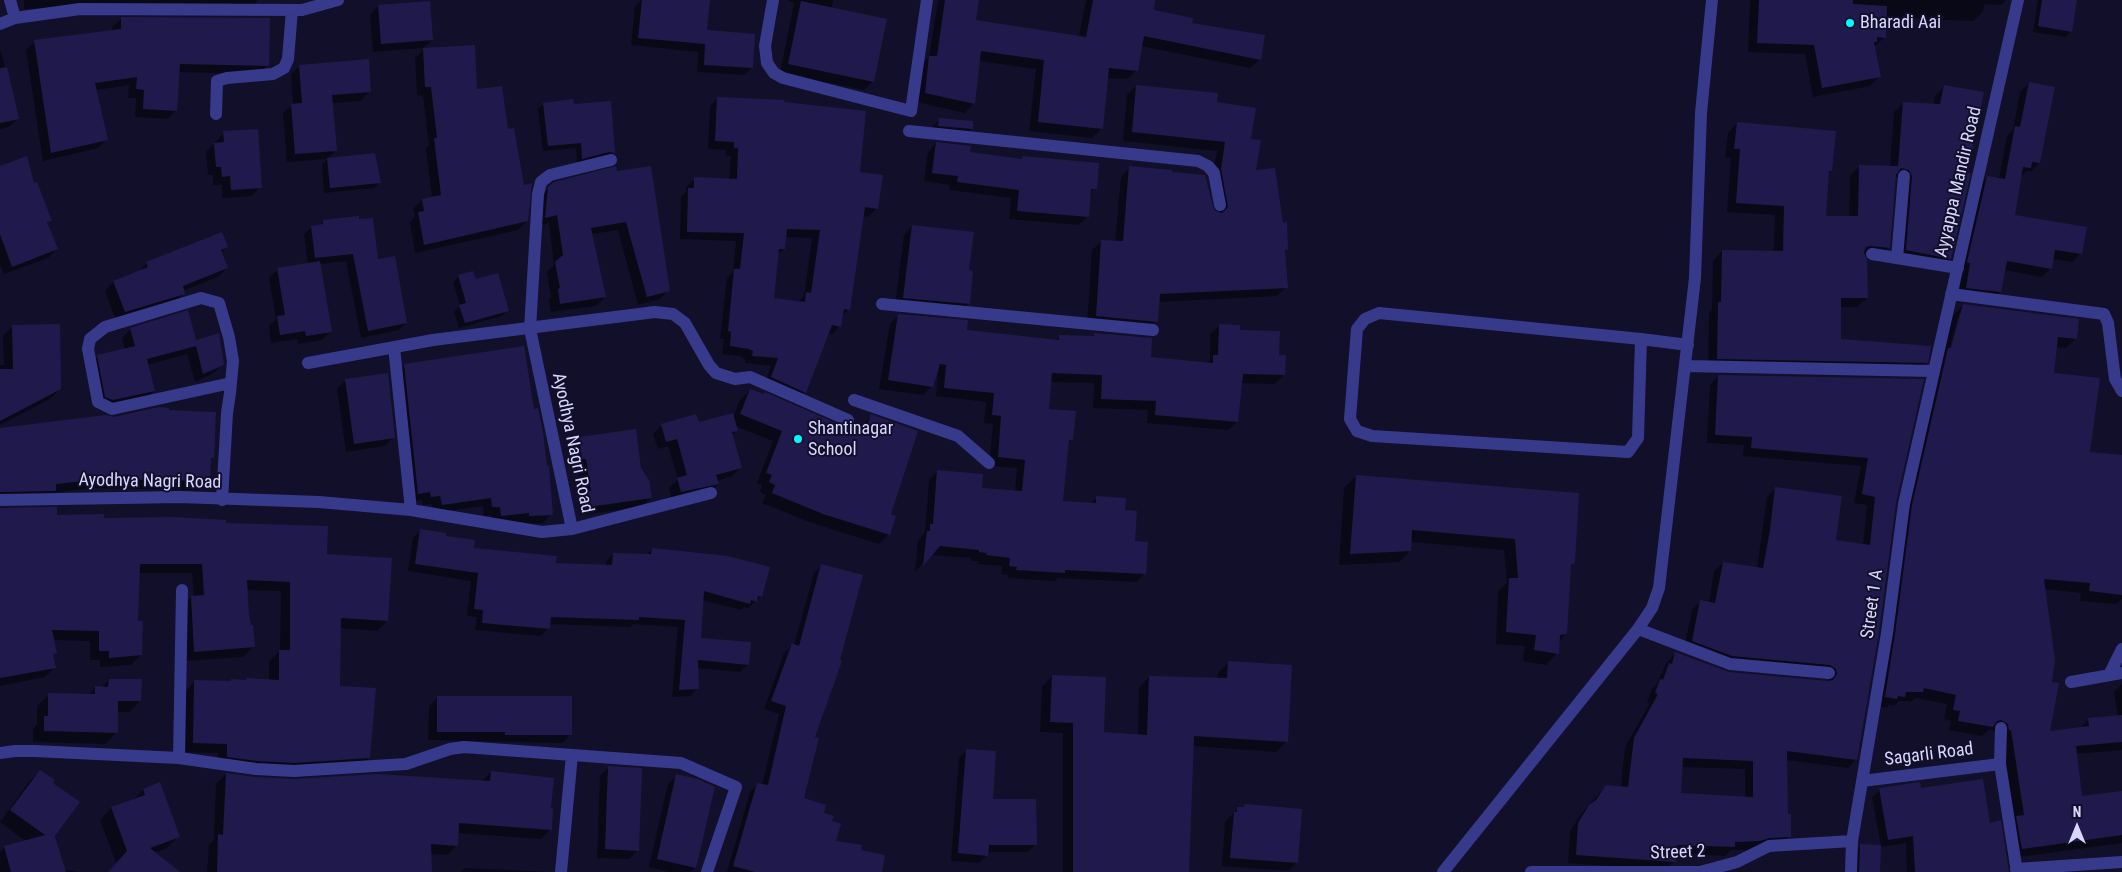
<!DOCTYPE html>
<style>
body{margin:0}
#map{position:relative;width:2122px;height:872px;overflow:hidden;background:#120f2a;font-family:"Roboto Condensed",sans-serif}
canvas{display:block}
.north{position:absolute;left:2052px;top:802px;width:50px;height:50px;-webkit-text-stroke:4px #120f2a;paint-order:stroke;rotate:0deg;font-size:14px;font-weight:700;line-height:20px;text-align:center;color:#d9d7ff}
.north::after{content:'';display:block;margin:auto;width:18px;height:22px;background:#d9d7ff;clip-path:polygon(50% 0,100% 100%,50% 72%,0 100%)}
</style>
<div id="map">
<canvas width="2122" height="872"></canvas>
<div class="north">N</div>
</div>
<script>
const c = document.querySelector('canvas').getContext('2d');
c.lineJoin = 'round';
function paint(path, color) {
  c.fillStyle = color;
  c.fill(path, 'evenodd');
}
function toPath(rows) {
  const path = new Path2D();
  for (const r of rows) {
    path.moveTo(r[0], r[1]);
    for (let i = 2; i < r.length; i += 2) path.lineTo(r[i], r[i + 1]);
  }
  return path;
}
function stroke(path, color, width, dash) {
  c.strokeStyle = color;
  c.lineWidth = width;
  c.lineCap = dash ? 'butt' : 'round';
  c.setLineDash(dash || []);
  c.stroke(path);
}
function write(font, color, halo, rows, align = 'center') {
  c.font = font + ' "Roboto Condensed",sans-serif';
  c.lineWidth = 4;
  c.setLineDash([]);
  c.textBaseline = 'middle';
  c.strokeStyle = halo;
  c.fillStyle = color;
  for (const [text, x, y, turn = 0] of rows) {
    c.save();
    c.translate(x, y);
    c.rotate((+turn || 0) * Math.PI / 180);
    c.textAlign = isNaN(turn) ? turn : align;
    if (halo) c.strokeText(text, 0, 0);
    c.fillText(text, 0, 0);
    c.restore();
  }
}
paint(toPath([
 [24,0,257,0,257,1,249,10,112,6,24,9],
 [641,0,709,0,706,31,752,68,744,75,697,72,698,52,631,45,635,6],
 [787,0,833,0,832,8,886,20,872,82,864,90,780,73,794,3],
 [938,0,978,0,975,21,1079,37,1086,0,1154,0,1152,11,1191,24,1260,59,1250,68,1141,46,1137,70,1127,79,1106,78,1101,129,1092,138,1029,131,1036,69,979,61,974,103,965,113,916,102,920,66,929,57],
 [1750,0,2006,0,2001,5,1984,4,1983,12,1973,21,1886,17,1885,37,1874,47,1880,76,1870,86,1813,97,1805,54,1748,52],
 [2038,0,2076,0,2071,31,2066,37,2033,32],
 [378,6,432,40,423,48,373,52,370,15],
 [121,19,268,65,259,74,178,72,176,110,167,119,135,117,136,98,128,98,129,85,96,90,107,139,98,148,43,161,26,50,35,42,112,31,112,27],
 [424,49,476,91,507,131,527,221,518,230,415,253,410,222,415,217,413,209,422,200,432,198,426,148,429,146,423,95,417,96,415,58],
 [0,51,1,51,17,119,9,127,0,129],
 [300,66,369,92,361,101,332,103,336,150,327,159,287,162,283,113,293,105,291,74],
 [2029,83,2039,163,2031,171,2027,171,2021,176,2013,216,2081,253,2072,262,2052,259,2051,268,2042,277,2004,270,2000,292,1992,300,1958,296,1978,186,1987,177,1999,179,2007,136,2013,130,2020,92],
 [1136,86,1215,103,1255,172,1287,250,1284,252,1286,287,1277,296,1158,302,1156,321,1147,330,1087,325,1092,250,1102,241,1115,242,1121,177,1130,168,1171,173,1216,214,1219,214,1212,179,1217,151,1123,141,1127,95],
 [1945,86,1950,258,1940,268,1897,259,1900,179,1896,177,1889,247,1879,257,1864,256,1867,298,1857,307,1840,307,1840,340,1926,362,1917,372,1708,368,1709,313,1712,310,1713,261,1722,251,1774,252,1775,215,1727,212,1731,158,1725,158,1728,133,1737,123,1831,171,1828,174,1825,217,1849,217,1850,176,1859,167,1890,167,1894,112,1903,103,1933,105,1935,96],
 [718,98,783,103,859,173,882,176,876,209,868,217,863,216,849,309,841,317,840,326,832,334,828,334,805,392,797,400,764,386,771,366,745,363,745,359,740,356,722,354,724,339,720,339,727,278,733,272,736,241,680,239,681,197,686,192,686,187,695,179,729,180,731,156,726,155,726,150,708,149,710,106],
 [785,237,812,238,804,296,798,302,772,299,777,255,784,249],
 [544,104,573,106,614,153,608,158,577,164,576,148,543,151,538,109],
 [940,119,971,129,963,138,931,128],
 [224,133,260,187,252,196,222,198,222,185,213,185,213,175,208,175,206,152],
 [936,143,969,153,1020,160,1023,158,1095,188,1089,194,1087,217,1079,225,1009,219,1011,198,949,190,950,185,924,181,928,152],
 [327,159,379,183,374,188,324,193,322,165],
 [0,168,33,184,50,220,47,224,56,249,48,258,4,274,0,264],
 [615,168,668,290,660,299,638,305,618,230,592,234,605,297,596,306,551,312,549,299,551,297,547,272,554,265,549,223,537,226,540,197,549,188],
 [358,221,406,323,399,330,361,338,346,261,320,264,331,331,322,340,298,344,297,339,271,343,269,326,276,319,269,278,278,269,308,264,304,234,312,227,319,226,323,222],
 [912,226,968,271,968,304,960,312,895,306,904,235],
 [221,234,227,247,221,253,227,268,218,277,182,291,183,294,175,303,116,320,105,291,113,282,137,273,146,264],
 [459,276,475,281,508,310,502,316,459,328,454,312,460,306,453,282],
 [1963,305,2076,338,2066,348,2055,347,2052,374,2088,453,2122,456,2122,599,2116,604,2080,601,2081,593,2044,589,2050,683,2049,733,2079,729,2089,719,2118,716,2114,692,2122,684,2122,750,2076,754,2081,798,2122,793,2122,843,2012,858,1998,733,1990,729,1982,736,1949,730,1951,721,1944,719,1947,704,1916,698,1912,701,1899,701,1894,706,1889,705,1886,708,1875,706,1903,516,1953,315],
 [1959,314,1961,314,1951,355,1948,354],
 [899,315,965,331,1055,341,1060,336,1092,337,1095,334,1150,358,1207,363,1210,360,1210,334,1219,326,1238,331,1278,356,1284,375,1275,384,1241,383,1237,422,1228,430,1147,423,1148,410,1093,408,1094,383,1050,382,1047,410,1072,439,1067,444,1062,502,1090,504,1096,498,1124,512,1145,573,1136,582,1058,578,1055,581,1008,578,1009,575,1001,574,1002,566,978,564,979,561,971,561,971,558,931,555,915,572,918,541,925,532,929,480,938,471,981,490,1015,492,1017,468,989,466,993,424,984,423,986,402,936,396,938,370,932,386,923,395,879,389,890,324],
 [13,326,60,389,50,399,0,425,0,365,4,365,3,336],
 [131,329,195,342,218,334,223,364,214,373,195,382,187,354,147,365,154,391,145,400,104,409,89,365,98,357,125,350,122,338],
 [404,365,551,514,543,523,521,525,521,522,492,524,491,515,484,516,483,506,433,513,432,504,423,505,422,500,410,502,396,373],
 [1718,376,1922,380,1895,503,1856,759,1848,768,1786,760,1786,815,1790,836,1781,845,1750,850,1731,850,1725,856,1675,853,1674,861,1666,870,1568,863,1570,832,1580,815,1606,786,1621,787,1625,747,1650,703,1647,702,1652,689,1656,685,1667,662,1676,653,1729,673,1829,682,1828,678,1723,664,1684,649,1692,610,1701,601,1709,603,1714,571,1723,563,1757,568,1767,497,1776,488,1835,541,1863,545,1867,505,1854,503,1861,466,1743,456,1744,445,1707,443,1710,385],
 [1681,767,1745,769,1745,798,1679,794],
 [346,380,394,437,385,446,346,452,337,389],
 [750,390,858,433,861,426,871,416,890,515,889,534,879,544,812,523,762,503,766,495,760,492,762,485,757,483,773,441,735,426,736,431,732,436,741,467,732,476,717,481,718,484,709,493,672,500,669,488,678,479,668,446,658,449,653,434,662,425,698,424,733,418,740,400],
 [0,429,212,458,209,461,209,480,199,490,91,488,53,493,45,500,0,502],
 [579,438,640,469,651,498,642,507,580,515,578,501,582,497,578,467,573,467,571,447],
 [1356,476,1578,494,1574,563,1569,567,1566,634,1559,642,1557,653,1546,665,1523,661,1525,646,1496,644,1498,591,1507,583,1504,550,1411,542,1410,551,1399,562,1339,565,1344,488],
 [0,509,56,517,225,524,326,555,387,621,377,631,339,628,339,687,369,758,359,767,217,766,218,753,183,752,185,692,194,682,244,682,247,679,269,680,269,661,280,651,281,591,246,590,247,616,253,647,243,657,185,661,182,607,191,597,194,597,192,573,139,573,137,622,141,655,131,665,100,667,100,660,90,660,90,641,53,640,55,653,52,656,54,668,45,677,0,686],
 [420,531,444,537,473,549,555,564,606,566,606,562,613,554,646,556,652,549,769,568,761,597,748,608,744,607,741,610,702,600,700,639,748,664,740,672,697,668,697,689,690,696,672,697,678,627,633,624,630,627,549,624,548,628,541,636,475,630,477,617,467,616,471,581,408,571,413,538],
 [822,565,813,738,803,799,830,822,834,842,860,851,881,872,727,872,750,792,758,784,762,785,779,714,764,709,784,653,792,645,794,645,814,573],
 [1228,663,1287,741,1276,752,1193,746,1188,872,1063,872,1063,733,1040,732,1042,687,1052,676,1103,733,1138,736,1139,688,1149,677,1217,679,1218,673],
 [109,680,140,701,129,712,117,712,117,732,105,744,33,742,33,729,37,724,37,706,49,695,88,695,95,687,101,688],
 [437,698,571,734,562,743,428,740,429,706],
 [967,750,991,800,1036,844,1028,852,987,852,987,855,979,863,951,861,959,758],
 [609,767,638,850,629,859,597,858,600,776],
 [40,771,64,870,79,872,0,872,0,852,5,848,27,842,0,822,28,783],
 [491,772,549,810,551,829,541,839,457,833,456,846,447,855,430,854,430,872,207,872,209,845,214,840,216,784,226,774,255,778,294,780,482,781],
 [677,776,695,868,690,872,668,872,649,867,668,784],
 [159,784,178,837,167,848,154,853,177,872,108,872,116,863,100,820,111,808,132,801,143,790],
 [1880,790,1920,790,1989,825,2008,872,1907,872,1906,843,1880,847,1878,872,1852,872,1853,853,1861,845,1881,847,1872,797],
 [1245,806,1297,862,1288,871,1222,866,1225,822,1238,808,1242,809],
 [465,868,551,872,461,872]
]), '#0007');
paint(toPath([
 [642,0,710,0,707,30,755,34,753,68,704,65,705,44,638,38],
 [945,0,979,0,976,20,1086,37,1093,0,1155,0,1154,10,1193,18,1192,23,1265,35,1261,60,1144,36,1138,71,1109,68,1103,129,1038,122,1044,60,981,51,975,104,925,93,929,56,937,56],
 [1759,0,1853,0,1853,4,1887,6,1886,38,1877,37,1877,42,1874,42,1881,77,1822,88,1814,45,1757,43],
 [2042,0,2077,0,2072,32,2038,26],
 [430,1,433,40,381,44,378,5],
 [801,1,887,19,874,82,788,64],
 [121,17,270,18,269,66,180,64,177,111,143,109,144,90,136,89,137,77,95,83,108,140,51,153,34,40,121,29],
 [475,45,477,89,502,86,508,129,514,128,524,185,532,183,528,221,424,245,418,212,424,211,422,199,441,195,434,138,437,138,431,87,425,87,423,48],
 [369,59,371,92,332,95,337,151,295,154,291,104,302,103,299,65],
 [7,67,19,119,0,123,0,68],
 [2029,82,2055,87,2040,163,2032,162,2031,168,2023,167,2015,215,2087,227,2082,254,2055,250,2052,269,2007,261,2001,292,1966,288,1970,263,1967,262,1987,176,2005,179,2015,126,2020,127],
 [1136,85,1218,93,1217,102,1256,108,1251,139,1261,140,1256,170,1275,168,1283,223,1287,222,1288,250,1285,250,1288,288,1160,294,1158,322,1096,316,1101,240,1123,241,1129,166,1172,170,1172,172,1205,175,1214,210,1222,213,1228,207,1221,169,1225,142,1132,132],
 [1944,85,1984,92,1968,173,1971,173,1951,259,1906,250,1912,176,1909,170,1901,168,1896,175,1890,248,1870,246,1866,247,1864,252,1867,260,1868,298,1841,298,1841,339,1931,346,1928,363,1717,359,1718,302,1721,302,1722,250,1783,251,1784,206,1736,203,1740,149,1734,149,1737,122,1836,131,1832,171,1829,171,1826,216,1858,216,1859,165,1898,166,1903,102,1940,104],
 [717,97,785,100,784,102,866,111,860,172,883,175,878,209,865,207,850,310,844,309,841,327,832,325,806,393,771,377,778,358,752,356,753,351,749,349,730,346,731,332,728,331,734,269,740,269,744,233,687,232,688,188,694,188,694,177,737,179,738,148,734,148,734,142,715,141],
 [787,229,820,230,811,293,806,292,805,302,774,298,779,249,785,249],
 [573,99,574,104,611,101,615,153,609,152,582,159,581,143,548,146,543,103],
 [939,118,973,121,973,129,938,126],
 [258,129,262,188,231,190,230,176,222,177,221,167,216,167,214,143,224,142,223,131],
 [936,142,971,146,970,152,1022,159,1022,156,1099,163,1097,189,1091,189,1089,217,1017,211,1019,190,957,182,958,176,932,173],
 [375,153,381,183,330,188,327,158],
 [27,156,34,183,37,182,52,221,47,222,58,249,12,267,0,234,0,166],
 [616,166,617,171,651,166,670,291,647,297,626,222,591,228,606,297,560,304,558,289,560,288,555,262,563,255,557,215,545,218,548,187,554,182],
 [359,216,359,219,373,218,378,259,395,256,407,323,368,331,353,254,315,258,311,226,323,224,323,220],
 [912,225,974,232,969,270,973,271,970,304,903,298],
 [222,232,228,247,221,250,228,268,183,286,185,294,125,312,113,281,148,267,146,262],
 [320,261,332,332,306,336,305,331,280,335,277,316,285,315,277,268],
 [473,271,476,279,498,273,509,311,465,323,459,305,466,303,458,275],
 [1963,304,2079,319,2077,339,2058,337,2054,373,2100,378,2090,452,2122,455,2122,595,2089,591,2090,583,2044,579,2055,660,2052,682,2059,683,2050,731,2089,726,2088,718,2122,715,2122,742,2076,746,2082,796,2122,791,2122,835,2022,849,2016,816,2024,815,2011,730,2009,730,2008,724,2001,720,1997,721,1993,727,1958,721,1960,711,1953,710,1956,695,1924,688,1923,692,1906,692,1905,697,1898,696,1897,699,1885,697,1895,634,1912,505,1948,348,1951,348],
 [188,310,196,340,219,333,224,365,203,374,196,346,147,359,155,391,113,400,105,397,97,355,135,346,130,328],
 [898,314,968,320,967,330,1059,340,1059,335,1094,336,1094,333,1152,338,1151,357,1213,363,1213,355,1218,355,1219,324,1240,325,1240,330,1280,331,1279,355,1286,355,1285,375,1243,374,1238,422,1155,415,1156,401,1101,399,1102,375,1052,373,1049,409,1076,411,1073,440,1069,440,1063,501,1096,503,1096,496,1126,498,1125,510,1137,511,1135,541,1148,542,1146,574,1065,570,1065,573,1016,570,1017,567,1009,566,1010,558,986,555,987,553,979,552,979,550,940,546,923,566,927,531,930,531,930,524,933,524,937,470,983,474,982,488,1022,491,1025,460,998,457,1001,416,992,415,994,393,944,388,946,365,940,364,933,387,888,380],
 [60,324,61,389,0,421,0,369,13,369,12,325],
 [524,346,534,409,538,408,543,432,547,466,549,466,553,515,529,516,529,513,501,516,500,507,492,507,491,498,442,505,440,496,431,497,430,492,418,494,404,364],
 [388,373,395,438,354,444,345,379],
 [1718,375,1924,379,1896,503,1879,632,1857,760,1787,751,1788,814,1791,814,1791,837,1769,838,1760,841,1735,842,1735,847,1677,845,1676,862,1576,855,1578,823,1589,805,1596,800,1606,785,1628,787,1634,738,1658,694,1655,693,1660,679,1663,680,1669,663,1672,664,1675,652,1729,672,1828,681,1833,680,1837,674,1836,669,1830,665,1732,656,1692,641,1700,600,1715,603,1723,562,1763,568,1770,530,1775,487,1842,496,1836,540,1870,545,1875,497,1862,494,1868,458,1751,448,1752,437,1715,435],
 [1683,758,1753,761,1753,797,1681,793],
 [750,389,764,394,765,392,845,427,864,434,871,414,918,431,891,514,896,516,890,535,823,514,772,493,775,485,769,482,772,475,766,473,782,431,740,414],
 [159,407,169,408,169,410,216,412,214,458,211,458,210,481,102,479,56,484,56,491,0,492,0,428,106,415,114,417],
 [733,413,738,431,732,432,742,468,716,475,719,484,681,492,677,478,687,475,677,439,666,442,661,424,696,414,699,422],
 [636,429,641,468,649,480,652,498,588,507,586,491,591,491,586,459,582,459,579,437],
 [1356,475,1579,493,1575,563,1571,565,1567,634,1560,635,1559,654,1534,650,1536,635,1506,632,1509,578,1518,578,1515,539,1412,530,1411,551,1350,554],
 [57,507,57,515,104,514,104,518,174,517,226,520,226,523,328,526,327,554,392,558,388,621,341,618,340,686,376,688,370,758,294,763,257,761,227,757,227,744,193,743,194,680,231,681,231,679,246,680,246,678,279,680,279,650,290,650,290,582,247,580,249,616,251,625,253,625,255,647,194,652,191,596,204,595,202,564,140,564,138,621,143,621,142,655,109,658,109,651,99,651,99,631,52,630,57,653,53,654,56,668,0,678,0,508],
 [420,529,446,533,446,536,475,540,474,548,557,556,556,563,612,565,613,553,651,554,652,548,728,556,770,567,762,597,758,596,757,602,751,600,750,604,704,591,701,638,751,642,749,665,698,660,699,689,679,690,685,620,639,617,639,620,551,617,550,629,482,623,483,610,474,609,478,573,415,564],
 [821,564,863,575,840,660,842,661,815,737,819,738,804,798,826,805,824,813,834,816,832,821,841,824,836,841,862,845,861,850,885,855,882,872,755,872,733,866,757,783,768,785,786,706,771,701,792,643,799,646],
 [1228,661,1292,665,1288,742,1194,736,1189,872,1073,872,1073,723,1050,722,1052,675,1106,677,1104,732,1147,735,1149,676,1227,678],
 [109,679,142,679,141,701,118,701,118,733,44,731,44,716,48,716,48,693,95,694,95,686,108,687],
 [437,696,572,696,572,735,505,735,505,732,437,732],
 [966,749,996,751,993,799,1036,799,1037,845,989,845,988,856,958,853],
 [608,766,642,768,639,851,605,849],
 [40,770,55,780,53,783,80,802,55,836,66,872,11,872,4,846,45,835,10,810],
 [491,771,554,778,551,808,553,808,552,830,459,823,458,846,431,844,432,872,217,872,218,834,223,835,226,773,255,777,294,779,377,774,490,781],
 [676,774,698,779,715,787,696,868,657,859],
 [1983,779,1990,823,2001,820,2009,872,1915,872,1913,836,1888,840,1879,788,1920,782,1921,788],
 [160,782,180,837,150,848,180,872,108,872,127,851,111,807,145,795,143,789],
 [1245,804,1302,809,1298,863,1230,858,1234,812,1237,812,1237,807,1244,807],
 [1860,844,1881,845,1880,872,1859,872]
]), '#201a4c');
stroke(toPath([
 [10,0,15,18],
 [773,0,765,46,767,63,774,73,783,78,911,111,927,0],
 [0,24,15,18,80,9,302,10,338,0],
 [216,114,217,81,227,78,273,74,284,68,288,59,292,10],
 [909,131,1198,161,1208,166,1214,173,1220,205],
 [1872,254,1958,268],
 [1897,258,1904,176],
 [1951,294,2104,314,2108,323,2115,379,2122,391],
 [882,304,1153,330],
 [1641,339,1638,438,1628,452,1372,436,1357,431,1350,419,1357,329,1365,319,1379,313,1641,339,1688,345],
 [394,347,411,510],
 [308,363,433,340,655,312,673,314,685,323,709,365,716,373,735,379,750,377,848,420],
 [1686,366,1933,371],
 [854,400,958,436,989,463],
 [0,500,180,497,319,502,411,510,542,532,572,529,711,493],
 [222,500,227,413,230,393,231,383,233,361,229,337,219,303,201,298,105,327,90,339,88,349,98,402,112,409,231,383],
 [572,529,530,329,538,194,541,182,550,175,611,160],
 [1638,629,1730,664,1829,673],
 [2109,675,2122,649],
 [2071,682,2122,673],
 [2001,728,2000,764,2017,872],
 [0,753,15,751,35,751,179,758,256,769,294,771,406,764,450,749,464,747,681,763,736,787,707,872],
 [179,758,182,590],
 [1862,781,2000,764],
 [2016,869,2122,862],
 [561,872,572,755],
 [1443,872,1638,629,1652,608,1659,588,1695,278,1701,113,1712,0],
 [1531,872,1700,872,1737,862,1769,846,1852,841],
 [1851,872,1852,841,1887,633,1904,504,2018,0]
]), '#373a8b', 12);
for (const [x, y, r, color] of [
 [1850,23,5,"#03f7ff"],
 [798,439,5,"#03f7ff"]
]) {
  const dot = new Path2D();
  dot.arc(x, y, r, 0, 2 * Math.PI);
  c.fillStyle = color;
  c.fill(dot);
  stroke(dot, '#120f2a', 2);
}
write('18px', '#d9d7ff', '#120f2a', [
 ["Bharadi Aai",1860,23],
 ["Shantinagar",808,429],
 ["School",808,450]
], 'left');
write('18px', '#d9d7ff', '#120f2a', [
 ["Ayyappa Mandir Road",1959,182,-77],
 ["Ayodhya Nagri Road",572,443,78],
 ["Ayodhya Nagri Road",150,482,1],
 ["Street 1 A",1873,604,-82],
 ["Sagarli Road",1929,755,-7],
 ["Street 2",1678,853,-2]
]);
</script>
